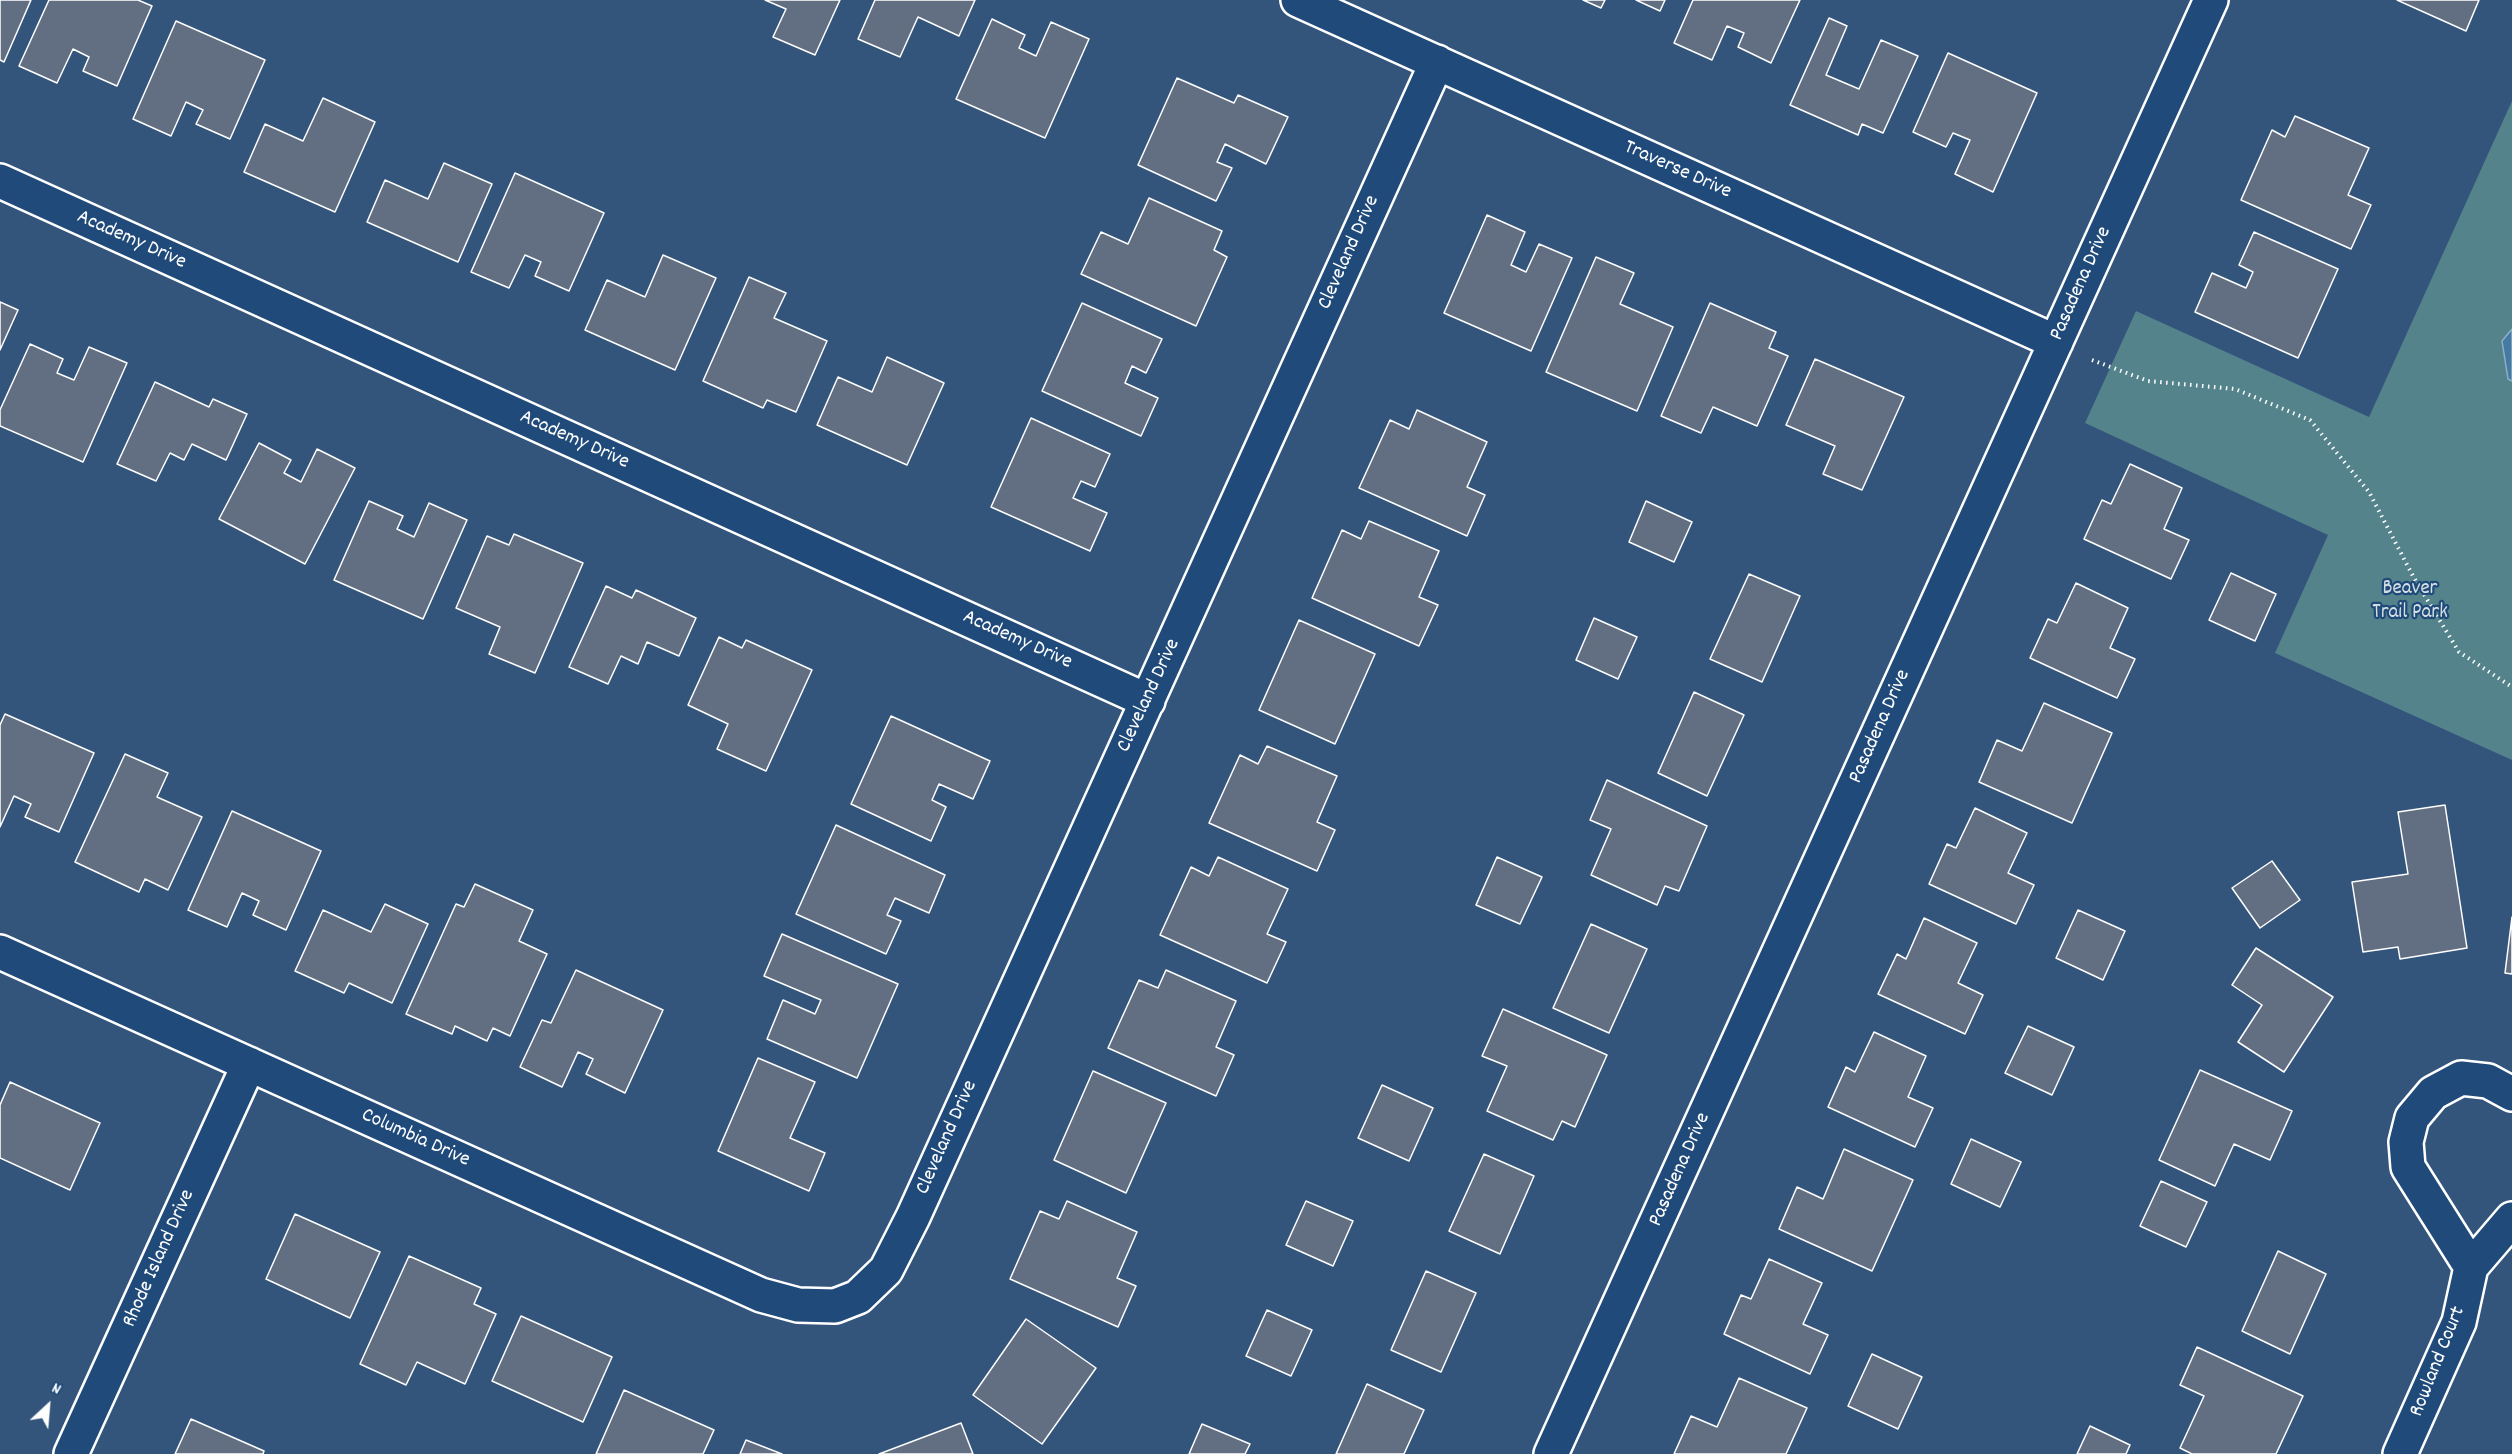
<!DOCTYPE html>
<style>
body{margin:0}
#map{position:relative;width:2512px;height:1454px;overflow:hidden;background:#33557c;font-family:Dekko,sans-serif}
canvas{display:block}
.north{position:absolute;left:18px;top:1376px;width:60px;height:60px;-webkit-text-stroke:4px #1f4a7a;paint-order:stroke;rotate:26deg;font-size:16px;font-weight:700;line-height:24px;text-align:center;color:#fff}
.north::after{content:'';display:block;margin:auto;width:21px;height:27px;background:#fff;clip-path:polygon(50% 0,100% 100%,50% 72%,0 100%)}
</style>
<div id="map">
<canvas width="2512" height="1454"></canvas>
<div class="north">N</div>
</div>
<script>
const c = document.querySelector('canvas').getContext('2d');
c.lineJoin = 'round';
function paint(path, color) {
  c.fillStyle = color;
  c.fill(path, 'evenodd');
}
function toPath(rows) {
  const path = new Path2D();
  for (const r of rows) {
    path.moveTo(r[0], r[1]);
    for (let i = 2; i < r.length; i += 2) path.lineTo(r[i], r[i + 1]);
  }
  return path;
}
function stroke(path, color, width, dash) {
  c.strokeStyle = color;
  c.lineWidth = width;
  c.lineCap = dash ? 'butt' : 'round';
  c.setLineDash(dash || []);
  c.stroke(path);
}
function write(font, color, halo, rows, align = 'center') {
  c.font = font + ' Dekko,sans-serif';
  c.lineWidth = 4.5;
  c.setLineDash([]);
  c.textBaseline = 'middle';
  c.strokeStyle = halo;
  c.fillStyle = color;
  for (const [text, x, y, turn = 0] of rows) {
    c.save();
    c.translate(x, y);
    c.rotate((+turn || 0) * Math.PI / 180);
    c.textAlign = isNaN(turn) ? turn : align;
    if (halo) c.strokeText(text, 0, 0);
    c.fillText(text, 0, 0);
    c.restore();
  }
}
paint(toPath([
 [2512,101,2512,760,2275,653,2328,535,2085,423,2136,311,2369,417]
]), '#54838c');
const water = toPath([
 [2512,329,2512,381,2508,379,2502,341,2512,329]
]);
paint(water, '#457aa2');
stroke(water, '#8fafc7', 1.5);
const building = toPath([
 [0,0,31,0,4,62,0,60,0,0],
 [49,0,138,0,152,6,117,86,83,71,89,57,73,49,57,83,19,66,49,0],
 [765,0,840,0,815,55,773,37,786,9,765,0],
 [875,0,975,0,959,36,918,17,900,57,858,39,875,0],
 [1583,0,1605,0,1601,8,1583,0],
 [1636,0,1665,0,1660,11,1636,0],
 [1693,0,1800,0,1771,63,1738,47,1744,33,1727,26,1712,60,1674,43,1693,0],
 [2397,0,2479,0,2466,31,2397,0],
 [1829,18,1847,26,1826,75,1859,89,1881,40,1918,56,1883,133,1862,124,1858,135,1790,105,1829,18],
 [992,19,1025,35,1019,48,1036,56,1051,22,1089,39,1045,138,956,99,992,19],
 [176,21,265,60,230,139,196,124,203,110,186,102,171,136,133,119,176,21],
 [1948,53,2037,93,1993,192,1955,174,1970,140,1953,133,1946,147,1913,132,1948,53],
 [1177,78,1234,103,1238,95,1288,117,1266,164,1225,144,1217,162,1232,168,1216,201,1138,165,1177,78],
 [323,98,375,122,335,212,244,172,265,124,303,141,323,98],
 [2295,116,2369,148,2348,195,2371,205,2351,249,2241,200,2272,130,2285,137,2295,116],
 [444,163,492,184,458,262,367,222,385,180,428,199,444,163],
 [515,173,604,213,569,291,535,276,541,262,525,255,509,288,471,272,515,173],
 [1149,198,1222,231,1214,250,1227,257,1196,326,1081,274,1101,232,1128,244,1149,198],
 [1487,215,1525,232,1511,265,1526,272,1539,244,1572,258,1531,351,1444,313,1487,215],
 [2254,232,2338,269,2298,358,2195,312,2212,273,2246,288,2253,272,2239,265,2254,232],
 [663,255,716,278,675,370,585,330,607,280,645,297,663,255],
 [1596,257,1634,273,1620,304,1673,327,1637,411,1546,372,1596,257],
 [749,277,786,293,774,318,827,341,796,412,767,400,763,408,703,381,749,277],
 [0,302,18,310,0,350,0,302],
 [1082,303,1162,339,1146,373,1132,366,1125,383,1158,398,1141,436,1042,391,1082,303],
 [1710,303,1776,332,1769,348,1788,356,1757,426,1713,407,1701,433,1661,416,1710,303],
 [30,344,63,359,57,373,74,380,89,347,127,363,83,462,0,426,0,410,30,344],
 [887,357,944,383,907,465,817,425,838,377,872,392,887,357],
 [1815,359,1904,397,1862,490,1823,474,1835,446,1786,425,1815,359],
 [155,382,209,407,213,399,247,414,226,460,192,444,184,460,170,453,156,481,117,464,155,382],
 [1417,410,1487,442,1467,487,1485,495,1467,536,1359,488,1390,420,1409,429,1417,410],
 [1031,418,1110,454,1095,487,1081,481,1073,498,1107,513,1090,551,991,507,1031,418],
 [259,443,291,460,284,473,301,482,317,449,355,468,305,564,219,519,259,443],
 [2130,464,2182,488,2164,529,2189,540,2171,579,2084,539,2102,500,2111,504,2130,464],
 [369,501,403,516,397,529,414,537,429,503,467,520,423,619,334,580,369,501],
 [1646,501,1692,522,1674,562,1629,542,1646,501],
 [1369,521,1439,551,1419,597,1438,605,1419,646,1312,598,1342,530,1361,539,1369,521],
 [514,534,583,563,535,673,489,654,500,627,456,608,487,536,509,545,514,534],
 [2231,573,2276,594,2255,641,2209,620,2231,573],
 [1749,574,1800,596,1762,682,1710,659,1749,574],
 [2076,583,2128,608,2110,648,2135,659,2117,698,2030,658,2048,619,2057,623,2076,583],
 [606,586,632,598,636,590,696,618,679,656,647,642,638,664,621,656,608,684,569,667,606,586],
 [1594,618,1637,637,1618,679,1576,660,1594,618],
 [1299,620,1375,654,1335,744,1259,710,1299,620],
 [719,637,742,648,746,640,812,670,766,771,717,749,728,724,688,705,719,637],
 [1694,692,1744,715,1707,796,1658,773,1694,692],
 [2044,703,2112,733,2072,823,1979,782,1997,740,2022,751,2044,703],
 [5,714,94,753,59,832,25,817,31,804,14,796,0,827,0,725,5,714],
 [891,716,990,761,973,799,939,784,932,800,946,807,931,841,851,804,891,716],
 [1267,746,1337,776,1317,822,1335,830,1317,871,1209,823,1240,755,1258,764,1267,746],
 [125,754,168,773,157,797,202,817,168,890,145,879,139,892,75,862,125,754],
 [1607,780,1707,826,1679,891,1665,886,1657,905,1591,875,1611,829,1590,820,1607,780],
 [2445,805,2467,948,2400,959,2398,947,2363,952,2352,882,2408,874,2398,812,2445,805],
 [1975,808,2027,833,2008,873,2034,885,2016,924,1929,884,1947,844,1956,848,1975,808],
 [232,811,321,851,286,930,253,915,259,901,242,893,227,927,188,910,232,811],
 [836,825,945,875,929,913,895,898,887,915,901,921,886,954,796,914,836,825],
 [1218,857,1288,889,1267,934,1286,942,1267,983,1160,935,1191,867,1209,876,1218,857],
 [1497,857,1542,877,1520,924,1476,905,1497,857],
 [2272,861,2300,900,2260,928,2232,888,2272,861],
 [475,884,533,910,519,941,547,954,510,1036,493,1028,487,1041,455,1026,452,1034,406,1014,456,904,464,907,475,884],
 [385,904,428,924,392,1003,349,983,344,993,295,971,323,910,371,932,385,904],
 [2078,910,2125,931,2103,980,2056,958,2078,910],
 [2512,917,2512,974,2505,973,2512,917],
 [1924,918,1977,943,1958,983,1983,995,1965,1034,1878,994,1897,954,1906,959,1924,918],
 [1591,924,1647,949,1609,1033,1553,1008,1591,924],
 [782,934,898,984,857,1078,767,1039,783,1000,815,1014,821,1000,764,976,782,934],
 [2256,948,2333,997,2284,1072,2238,1042,2262,1005,2232,985,2256,948],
 [576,970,663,1010,625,1093,586,1074,593,1059,578,1052,562,1087,520,1067,542,1020,551,1023,576,970],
 [1166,970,1236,1001,1216,1047,1234,1055,1216,1096,1108,1048,1139,980,1158,988,1166,970],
 [1503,1009,1607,1055,1575,1127,1562,1121,1553,1140,1487,1111,1507,1066,1482,1056,1503,1009],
 [2028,1026,2074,1047,2052,1095,2005,1073,2028,1026],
 [1874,1032,1926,1056,1908,1097,1933,1108,1915,1147,1828,1107,1846,1067,1855,1072,1874,1032],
 [758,1058,815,1082,790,1138,825,1153,809,1191,718,1151,758,1058],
 [2200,1070,2292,1111,2270,1160,2234,1144,2215,1186,2159,1160,2200,1070],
 [1093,1071,1166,1103,1126,1193,1054,1160,1093,1071],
 [10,1082,100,1123,70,1190,0,1158,0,1105,10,1082],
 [1382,1085,1433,1108,1409,1161,1358,1138,1382,1085],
 [1971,1139,2021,1162,2000,1207,1951,1184,1971,1139],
 [1844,1149,1913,1180,1872,1271,1779,1229,1797,1187,1823,1199,1844,1149],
 [1484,1154,1534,1176,1500,1254,1449,1231,1484,1154],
 [2161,1181,2207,1202,2186,1247,2140,1226,2161,1181],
 [1067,1201,1137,1232,1117,1278,1136,1286,1118,1327,1010,1279,1040,1211,1059,1219,1067,1201],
 [1306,1201,1353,1221,1333,1266,1286,1245,1306,1201],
 [295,1214,380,1252,350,1318,266,1279,295,1214],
 [2278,1251,2326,1274,2290,1354,2242,1331,2278,1251],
 [409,1256,481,1288,474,1304,496,1314,465,1384,417,1362,406,1385,360,1364,409,1256],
 [1769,1259,1822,1283,1803,1324,1828,1335,1810,1374,1724,1334,1741,1295,1751,1299,1769,1259],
 [1426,1271,1476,1293,1441,1372,1391,1350,1426,1271],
 [1267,1310,1312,1330,1291,1376,1246,1356,1267,1310],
 [521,1316,612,1357,583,1422,492,1381,521,1316],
 [1026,1319,1096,1368,1042,1444,973,1395,1026,1319],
 [2197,1347,2303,1396,2276,1454,2192,1454,2180,1448,2204,1396,2180,1385,2197,1347],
 [1872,1354,1922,1377,1898,1429,1848,1406,1872,1354],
 [1739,1378,1807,1408,1786,1454,1674,1454,1691,1416,1717,1427,1739,1378],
 [1367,1384,1424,1410,1404,1454,1336,1454,1367,1384],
 [624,1390,714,1430,703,1454,596,1454,624,1390],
 [191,1419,264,1451,263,1454,175,1454,191,1419],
 [961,1423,973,1454,879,1454,961,1423],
 [1202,1424,1250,1444,1245,1454,1189,1454,1202,1424],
 [2090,1426,2130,1445,2126,1454,2077,1454,2090,1426],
 [746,1440,782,1454,740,1454,746,1440]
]);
paint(building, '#626e81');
stroke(building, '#fff', 1.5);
const minor = toPath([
 [1298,0,2056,342],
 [0,181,1148,701],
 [0,952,761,1295,798,1305,835,1306,858,1297,886,1270,913,1217,1437,62],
 [2471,1267,2408,1167,2406,1142,2412,1118,2433,1093,2461,1078,2488,1081,2512,1094],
 [71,1454,249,1064],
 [1551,1454,2211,0],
 [2400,1454,2459,1322,2471,1267,2512,1219]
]);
stroke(minor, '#fff', 38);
stroke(toPath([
 [2092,360,2148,381,2235,389,2310,420,2369,492,2414,578,2459,652,2512,687]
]), '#fff', 4, [1.5, 4.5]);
stroke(minor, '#1f4a7a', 33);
write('21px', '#fff', '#1f4a7a', [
 ["Traverse Drive",1677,171,24],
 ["Academy Drive",131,241,24],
 ["Cleveland Drive",1350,253,-66],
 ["Pasadena Drive",2082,284,-66],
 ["Academy Drive",574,441,24],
 ["Academy Drive",1017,641,24],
 ["Cleveland Drive",1150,696,-65],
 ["Pasadena Drive",1881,727,-66],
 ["Cleveland Drive",948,1138,-66],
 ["Columbia Drive",415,1139,24],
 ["Pasadena Drive",1681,1170,-66],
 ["Rhode Island Drive",160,1259,-66],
 ["Rowland Court",2439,1362,-68]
]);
write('21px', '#d4e0e2', '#1f4a7a', [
 ["Beaver",2410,590],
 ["Trail Park",2410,614]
]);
</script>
